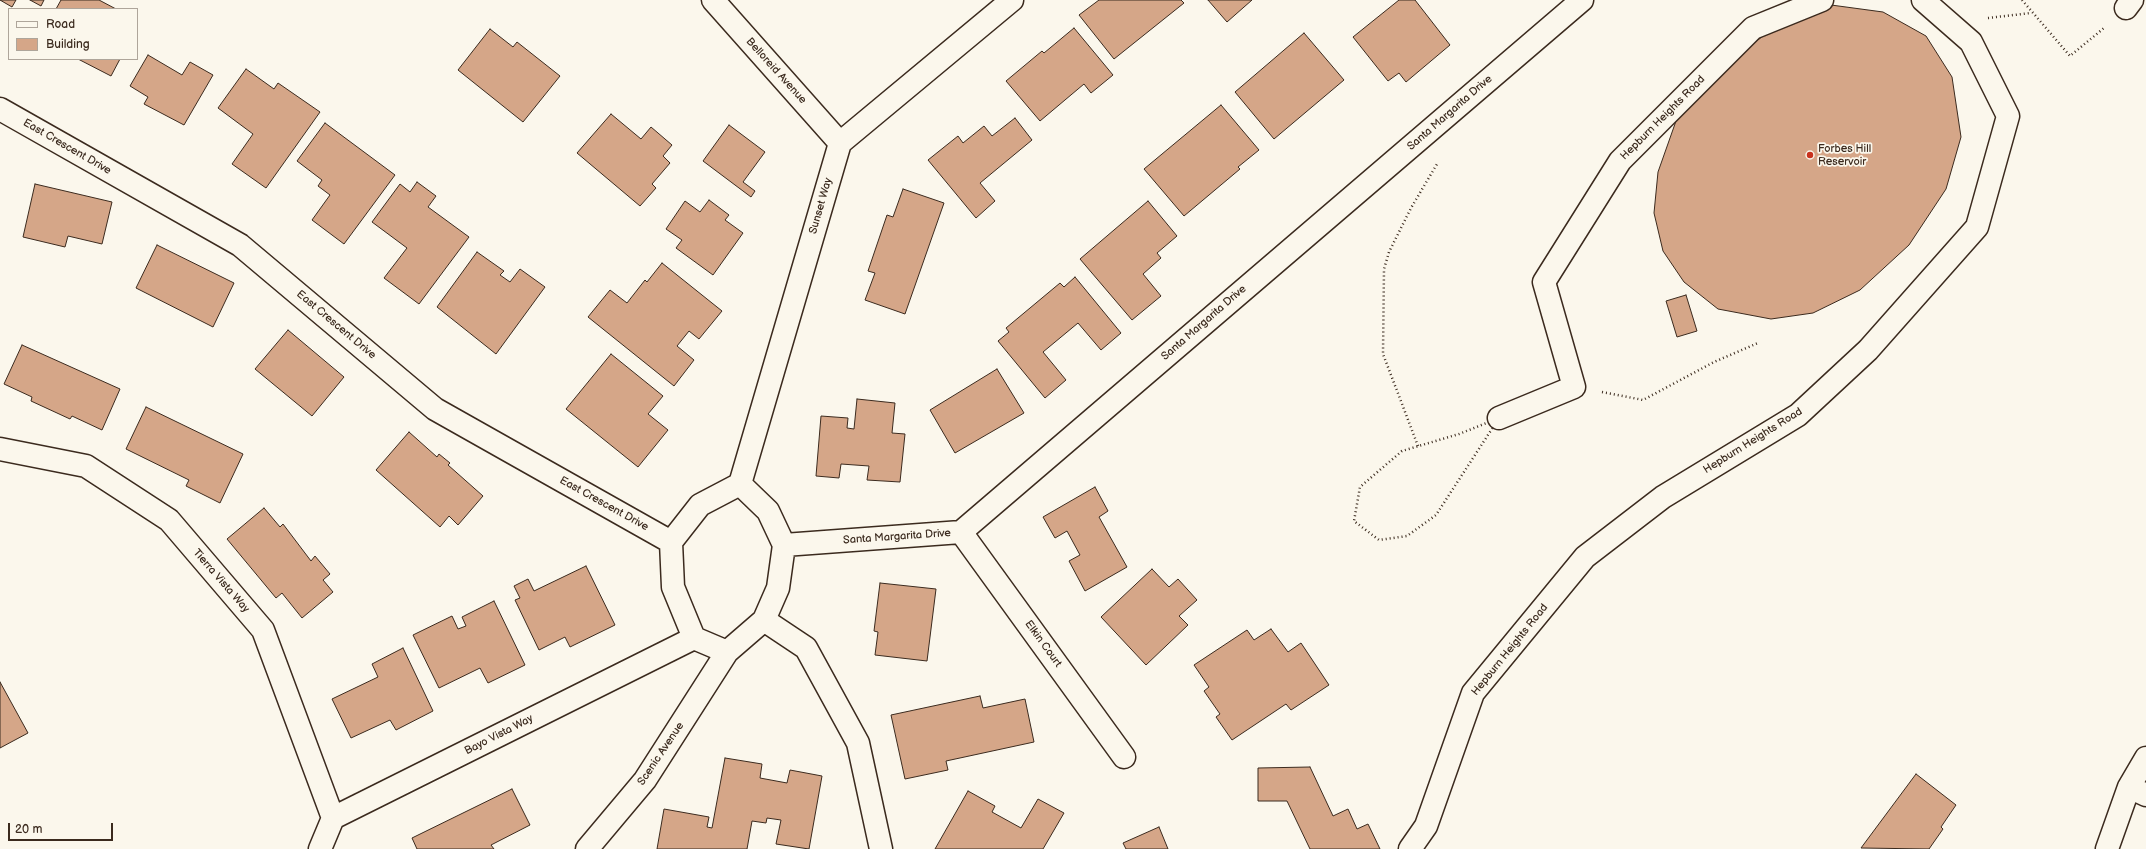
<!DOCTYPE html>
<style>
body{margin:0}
#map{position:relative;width:2146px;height:849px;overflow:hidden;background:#fbf7ec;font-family:"Balsamiq Sans",sans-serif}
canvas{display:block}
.legend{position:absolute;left:8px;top:8px;width:130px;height:52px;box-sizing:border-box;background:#fbf7ec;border:1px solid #aea59a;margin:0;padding:5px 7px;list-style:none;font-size:12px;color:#3b2a1e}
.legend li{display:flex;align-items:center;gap:8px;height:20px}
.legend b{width:20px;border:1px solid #aea59a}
.scale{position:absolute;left:8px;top:823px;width:105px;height:18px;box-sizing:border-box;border:2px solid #3b2a1e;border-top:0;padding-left:5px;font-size:12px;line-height:14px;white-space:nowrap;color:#3b2a1e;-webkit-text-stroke:3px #fbf7ec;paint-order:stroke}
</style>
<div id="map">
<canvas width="2146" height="849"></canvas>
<ul class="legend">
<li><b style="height:5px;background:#fbf7ec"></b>Road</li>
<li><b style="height:11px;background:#d5a688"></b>Building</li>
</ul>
<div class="scale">20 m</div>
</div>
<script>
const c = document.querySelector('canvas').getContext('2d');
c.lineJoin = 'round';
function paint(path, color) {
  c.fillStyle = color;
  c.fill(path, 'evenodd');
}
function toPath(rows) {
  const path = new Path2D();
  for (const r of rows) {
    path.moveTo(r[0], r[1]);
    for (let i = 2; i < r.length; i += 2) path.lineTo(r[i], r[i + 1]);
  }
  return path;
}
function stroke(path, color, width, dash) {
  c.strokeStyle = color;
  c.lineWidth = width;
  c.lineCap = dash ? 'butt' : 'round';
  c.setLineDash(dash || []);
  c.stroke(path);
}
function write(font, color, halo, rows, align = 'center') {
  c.font = font + ' "Balsamiq Sans",sans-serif';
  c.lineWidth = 3.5;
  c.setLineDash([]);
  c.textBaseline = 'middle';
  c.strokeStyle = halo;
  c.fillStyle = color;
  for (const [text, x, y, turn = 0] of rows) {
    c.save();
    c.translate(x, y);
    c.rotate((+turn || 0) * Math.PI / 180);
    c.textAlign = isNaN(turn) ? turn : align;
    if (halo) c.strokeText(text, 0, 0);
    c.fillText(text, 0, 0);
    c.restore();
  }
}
const building = toPath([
 [0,0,16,0,12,7,0,0],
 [30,0,44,0,41,6,30,0],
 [61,0,99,0,116,9,56,9,61,0],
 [1099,0,1181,0,1184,3,1114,59,1079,15,1099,0],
 [1208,0,1252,0,1227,22,1208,0],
 [1399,0,1415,0,1450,45,1406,82,1399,73,1388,81,1353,37,1399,0],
 [1831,5,1883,12,1926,36,1952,77,1961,137,1946,189,1909,245,1860,290,1813,313,1771,319,1718,309,1684,282,1663,251,1654,213,1658,172,1676,121,1726,64,1775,27,1831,5],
 [1074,28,1113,75,1091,93,1084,84,1040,121,1006,81,1042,51,1044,53,1074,28],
 [490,29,513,47,517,42,560,76,523,122,458,70,490,29],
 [1304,33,1344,80,1274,139,1235,92,1304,33],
 [148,55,182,75,190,62,213,75,184,125,144,104,148,97,130,86,148,55],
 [78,59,120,59,111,76,78,59],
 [246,69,274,89,278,83,320,112,266,188,232,164,253,134,218,108,246,69],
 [1221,105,1259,150,1238,167,1240,169,1184,216,1144,169,1221,105],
 [611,114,641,139,651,127,672,145,663,156,670,163,652,184,656,188,640,206,577,153,611,114],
 [1015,118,1032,140,980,183,995,201,976,218,928,160,958,136,963,143,984,126,992,136,1015,118],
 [325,123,395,175,344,244,312,220,330,195,318,186,322,180,297,161,325,123],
 [729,125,765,152,743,182,755,191,751,197,703,161,729,125],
 [417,182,436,196,428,207,469,237,419,304,384,278,407,248,372,222,400,184,410,192,417,182],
 [35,184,112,202,102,244,68,236,65,247,23,237,35,184],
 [903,189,944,203,905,314,865,300,875,273,868,271,887,215,893,217,903,189],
 [709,200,729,215,725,220,743,233,713,275,676,248,682,240,666,229,685,201,700,212,709,200],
 [1148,201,1177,236,1157,253,1161,258,1143,274,1161,296,1132,320,1080,259,1148,201],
 [157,245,234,283,213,327,136,288,157,245],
 [477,252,504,271,500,275,510,282,520,269,545,287,496,354,437,307,477,252],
 [662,263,722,311,699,339,689,331,677,346,694,360,674,386,588,317,610,290,627,303,645,280,647,282,662,263],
 [1075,277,1121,333,1101,350,1078,323,1043,352,1066,380,1045,398,998,341,1009,332,1006,328,1060,283,1064,287,1075,277],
 [1686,295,1697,331,1677,337,1666,301,1686,295],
 [288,330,344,377,312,416,255,369,288,330],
 [22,345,120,389,102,430,72,416,70,419,31,401,32,397,4,384,22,345],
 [611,354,663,396,648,414,668,430,638,467,566,409,611,354],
 [997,369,1024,413,955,453,930,410,997,369],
 [857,399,895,403,892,433,905,434,900,482,867,480,869,466,841,464,839,478,816,476,821,416,848,418,847,428,854,429,857,399],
 [146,407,243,454,220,503,186,486,189,480,126,449,146,407],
 [409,432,437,457,439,454,450,463,448,465,483,496,458,525,449,516,440,527,376,470,409,432],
 [1095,487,1108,511,1099,517,1127,567,1085,591,1069,561,1080,555,1067,531,1055,538,1043,517,1095,487],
 [264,508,280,527,283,524,311,561,315,556,330,574,323,580,333,592,302,618,282,593,276,598,227,539,264,508],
 [586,566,615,625,570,647,565,637,539,650,515,600,520,598,514,586,528,579,534,591,586,566],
 [1152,569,1169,587,1178,579,1197,600,1179,616,1188,625,1146,665,1101,617,1152,569],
 [880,583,936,589,927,661,875,655,878,632,874,631,880,583],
 [494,601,525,665,488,683,480,668,439,688,413,635,452,616,458,629,466,626,462,617,494,601],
 [1271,629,1288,652,1301,643,1329,685,1291,710,1286,704,1232,740,1216,717,1220,714,1204,691,1209,687,1194,665,1247,630,1254,640,1271,629],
 [403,648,433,711,396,730,390,720,351,738,332,699,378,677,372,664,403,648],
 [0,682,28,733,0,748,0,682],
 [980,696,983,708,1025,699,1034,742,946,761,948,770,905,779,891,715,980,696],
 [725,758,762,764,760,778,787,783,790,770,822,776,809,849,776,844,781,820,767,818,766,823,752,821,747,849,657,849,664,809,709,817,707,827,712,828,725,758],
 [1310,767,1333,816,1348,809,1357,829,1368,824,1380,849,1310,849,1287,801,1258,801,1258,768,1310,767],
 [1916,774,1956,805,1941,827,1943,829,1929,849,1861,848,1916,774],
 [512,789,530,825,491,845,494,849,417,849,412,838,512,789],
 [968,791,995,806,992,812,1021,828,1038,799,1064,813,1043,849,935,849,968,791],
 [1159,827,1168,849,1126,849,1123,843,1159,827]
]);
paint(building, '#d5a688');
stroke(building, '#3b2a1e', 1);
const minor = toPath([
 [713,0,840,143],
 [2126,8,2132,0],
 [0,109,240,245,435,409,671,542],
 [1499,418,1574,387,1544,282,1620,161,1753,28,1822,0],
 [0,449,86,466,169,520,263,630,333,818],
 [740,484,840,143,1012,0],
 [740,484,768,511,784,545,778,588,764,620,727,652,694,638,673,587,671,542,700,505,740,484],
 [961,532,1124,757],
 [784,545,961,532,1582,0],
 [764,620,806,648,858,743,881,849],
 [2129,787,2146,795],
 [320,849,333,818,694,638],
 [587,849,645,780,727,652],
 [1410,849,1426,826,1473,693,1585,557,1663,497,1798,415,1868,350,1977,227,2008,116,1971,42,1923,0],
 [2107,849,2129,787,2146,758]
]);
stroke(minor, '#3b2a1e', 25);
stroke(toPath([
 [2022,0,2070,56,2104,28],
 [1988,18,2031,13],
 [1602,392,1643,400,1714,362,1758,343],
 [1499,418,1436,515,1407,536,1379,540,1354,521,1360,487,1402,451,1459,434,1499,418],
 [1418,446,1383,354,1384,269,1389,252,1411,208,1437,164]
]), '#3b2a1e', 2.5, [1, 3]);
stroke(minor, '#fbf7ec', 22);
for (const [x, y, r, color] of [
 [1810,155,4,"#c8321e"]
]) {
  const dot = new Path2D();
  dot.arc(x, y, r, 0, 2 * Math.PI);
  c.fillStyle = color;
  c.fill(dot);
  stroke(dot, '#fbf7ec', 1.5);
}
write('11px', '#3b2a1e', '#fbf7ec', [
 ["Belloreid Avenue",776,71,48],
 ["Santa Margarita Drive",1450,113,-41],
 ["Hepburn Heights Road",1663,118,-45],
 ["East Crescent Drive",67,147,30],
 ["Sunset Way",821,206,-74],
 ["Santa Margarita Drive",1204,323,-41],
 ["East Crescent Drive",336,325,40],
 ["Hepburn Heights Road",1753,441,-32],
 ["East Crescent Drive",604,504,29],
 ["Santa Margarita Drive",897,537,-4],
 ["Tierra Vista Way",221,581,49],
 ["Elkin Court",1043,644,54],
 ["Hepburn Heights Road",1510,650,-51],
 ["Bayo Vista Way",499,735,-27],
 ["Scenic Avenue",661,754,-56]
]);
write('11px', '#3b2a1e', '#fbf7ec', [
 ["Forbes Hill",1818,149],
 ["Reservoir",1818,162]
], 'left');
</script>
